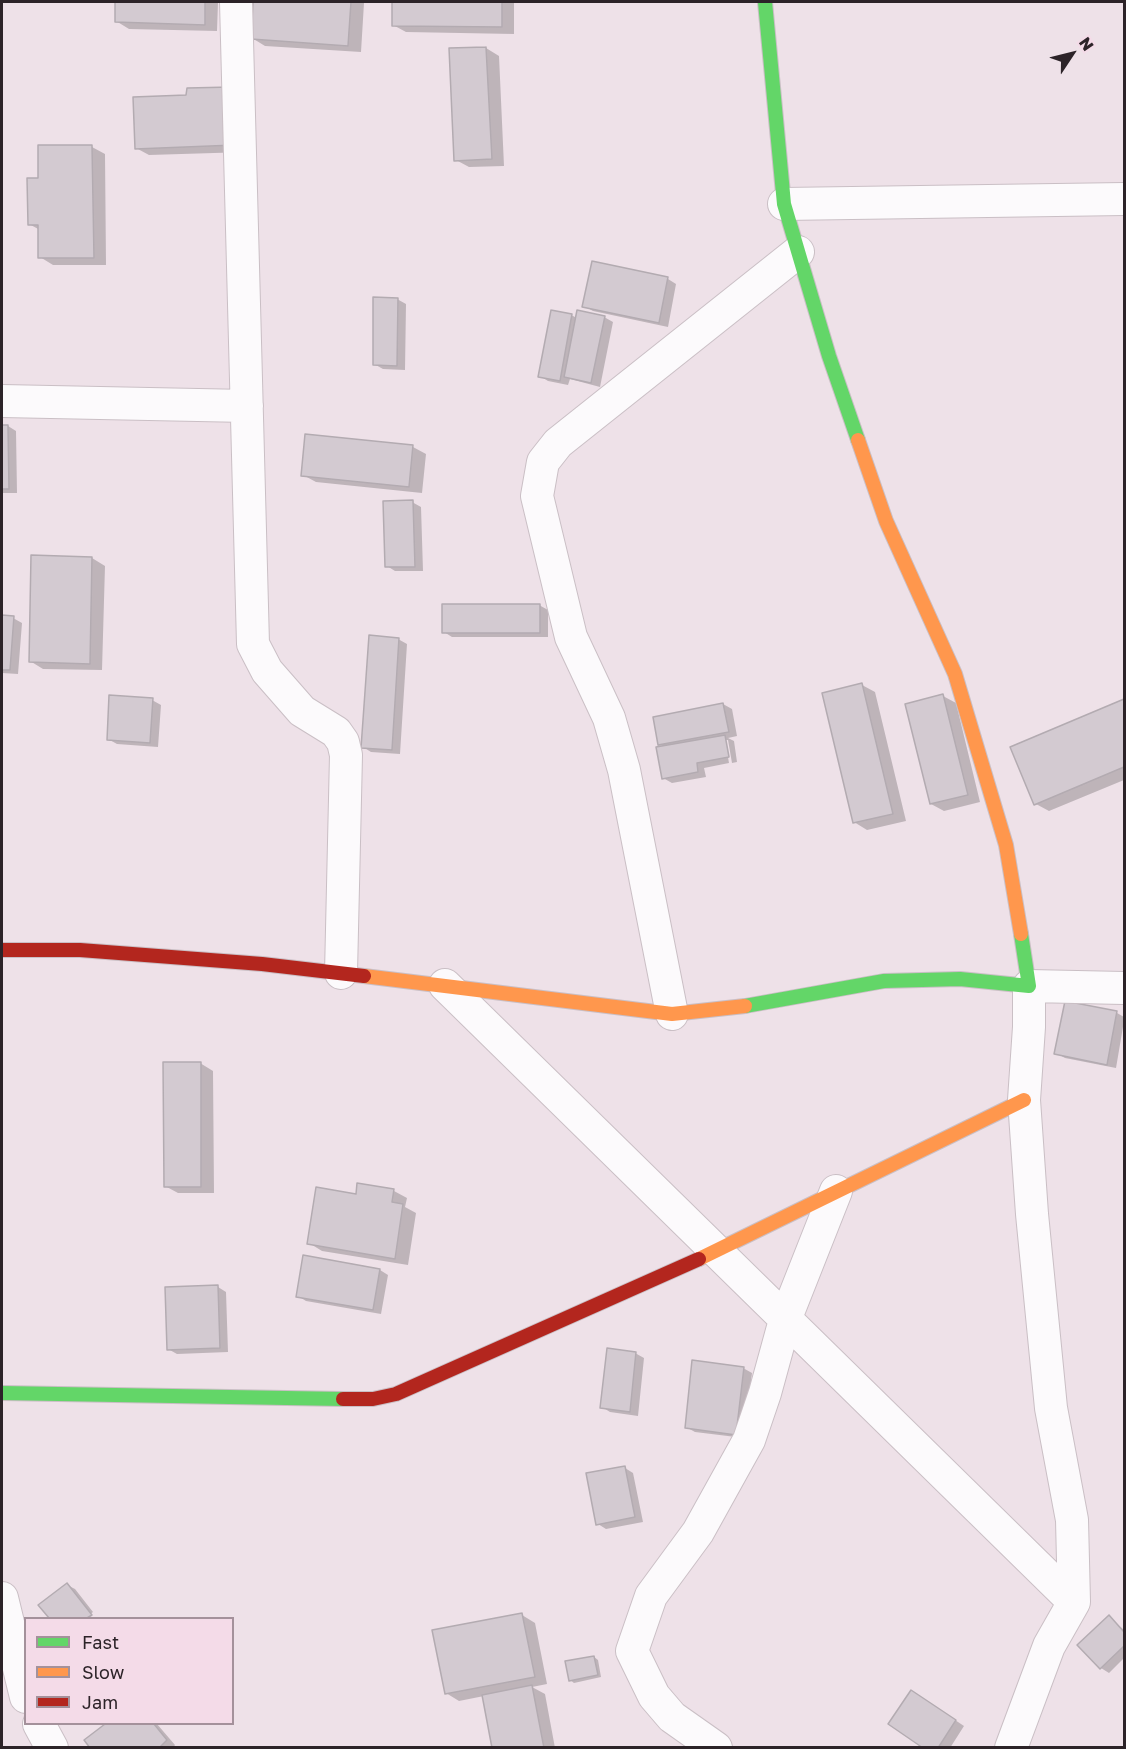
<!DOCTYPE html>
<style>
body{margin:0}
#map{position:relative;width:1126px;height:1749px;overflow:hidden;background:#eee1e8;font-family:"Golos Text",sans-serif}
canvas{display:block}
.frame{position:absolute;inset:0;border:3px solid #2c2328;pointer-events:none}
.legend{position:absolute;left:24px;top:1617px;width:210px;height:108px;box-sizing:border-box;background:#f4dbe8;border:2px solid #a4919b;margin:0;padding:8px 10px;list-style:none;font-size:18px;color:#2c2328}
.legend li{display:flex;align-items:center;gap:12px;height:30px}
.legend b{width:30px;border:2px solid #a4919b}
.north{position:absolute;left:1042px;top:24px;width:60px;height:60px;-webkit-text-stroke:4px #f4dbe8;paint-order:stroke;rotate:55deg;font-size:16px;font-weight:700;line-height:24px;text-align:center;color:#2c2328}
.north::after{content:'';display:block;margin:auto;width:21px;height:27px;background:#2c2328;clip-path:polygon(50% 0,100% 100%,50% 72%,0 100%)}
</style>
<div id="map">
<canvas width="1126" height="1749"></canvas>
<div class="frame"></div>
<ul class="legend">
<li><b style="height:8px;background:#63d668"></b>Fast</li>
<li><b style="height:8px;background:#ff974d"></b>Slow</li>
<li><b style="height:8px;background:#b3261e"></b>Jam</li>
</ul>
<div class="north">N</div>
</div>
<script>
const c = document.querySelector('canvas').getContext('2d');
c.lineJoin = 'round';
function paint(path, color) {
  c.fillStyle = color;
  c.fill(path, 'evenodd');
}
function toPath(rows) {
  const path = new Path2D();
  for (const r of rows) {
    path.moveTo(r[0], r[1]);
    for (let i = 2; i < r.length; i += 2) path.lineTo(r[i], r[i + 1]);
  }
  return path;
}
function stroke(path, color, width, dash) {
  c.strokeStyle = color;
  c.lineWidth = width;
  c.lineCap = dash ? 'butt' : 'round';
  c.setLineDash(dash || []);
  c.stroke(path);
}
paint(toPath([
 [117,2,218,2,217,31,129,29,116,21],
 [254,2,362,2,364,3,361,52,265,46,252,38],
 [394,2,514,2,514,34,406,32,393,25],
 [724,2,751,2,751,3],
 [486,48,499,56,504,166,469,167,456,160],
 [135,98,247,152,149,155,136,148],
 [40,146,92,147,105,154,106,265,53,265,40,257,40,230,29,224,40,179],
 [593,263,668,279,676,284,668,327,593,311,584,306],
 [397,299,406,304,405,370,383,369,374,364],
 [571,315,577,318,604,317,613,322,600,387,570,379,568,385,548,381,540,376],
 [8,426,16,431,17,493,2,493,2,427],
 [413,447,426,454,422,493,316,482,303,475],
 [412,502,421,507,423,571,395,571,387,566],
 [92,558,105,566,102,670,43,669,30,661],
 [539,605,548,610,548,637,452,637,444,632],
 [2,617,13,618,22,623,18,674,2,673],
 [398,639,407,644,400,754,371,752,363,747],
 [862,685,875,692,906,821,867,830,854,822],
 [943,696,956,703,980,802,944,811,931,804],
 [152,700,161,705,158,747,117,744,108,739],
 [1124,700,1124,780,1049,811,1036,804,1012,747],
 [723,704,732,709,737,736,728,738,734,741,737,762,732,763,728,740,725,740,729,763,704,768,706,777,672,783,663,778,665,747,659,744],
 [1117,1013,1124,1017,1124,1021,1116,1068,1065,1058,1056,1053],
 [200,1063,213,1071,214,1193,178,1193,165,1186],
 [359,1185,394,1191,407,1198,405,1207,416,1213,408,1265,322,1251,309,1243,357,1196],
 [380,1270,388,1275,381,1314,306,1301,298,1296],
 [218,1287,226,1292,228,1352,177,1354,168,1349],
 [635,1353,644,1358,638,1416,610,1412,602,1407],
 [743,1368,752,1373,744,1438,695,1432,686,1427],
 [625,1468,633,1473,643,1522,606,1529,598,1524],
 [67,1585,75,1589,93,1612,85,1618,51,1618,40,1605],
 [522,1615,535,1623,547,1684,532,1687,545,1694,555,1748,494,1748,484,1696,459,1701,446,1693],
 [1109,1617,1124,1630,1124,1658,1109,1673,1101,1668],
 [594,1657,598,1660,601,1677,574,1683,570,1680],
 [919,1696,964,1726,950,1748,926,1748],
 [107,1724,157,1724,175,1745,173,1748,92,1748,86,1741]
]), '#0003');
const building = toPath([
 [115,2,205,2,205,25,115,22,115,2],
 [253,2,351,2,348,46,251,39,253,2],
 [392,2,502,2,502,27,392,26,392,2],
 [486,47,492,159,454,161,449,48,486,47],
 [232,87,235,145,135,149,133,97,186,95,187,88,232,87],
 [38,145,92,145,94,258,38,258,38,225,28,225,27,178,38,178,38,145],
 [592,261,668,277,659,323,582,307,592,261],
 [373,297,398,298,397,366,373,365,373,297],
 [551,310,572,314,560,381,538,377,551,310],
 [577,310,605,316,591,383,564,377,577,310],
 [2,425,8,425,9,489,2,489,2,425],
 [305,434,413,445,409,487,301,476,305,434],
 [413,500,415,567,385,567,383,501,413,500],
 [31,555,92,557,90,664,29,662,31,555],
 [442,604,540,604,540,633,442,633,442,604],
 [2,615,14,616,10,670,2,670,2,615],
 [369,635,399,638,392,750,361,748,369,635],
 [862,683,893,814,853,823,822,693,862,683],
 [943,694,968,795,930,804,905,704,943,694],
 [109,695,153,698,150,743,107,740,109,695],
 [1124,699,1124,767,1034,805,1010,747,1124,699],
 [723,703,729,732,658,745,653,717,723,703],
 [725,735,729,757,697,763,698,772,662,779,656,747,725,735],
 [1065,1001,1117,1011,1107,1065,1054,1054,1065,1001],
 [163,1062,201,1062,201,1187,164,1187,163,1062],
 [357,1183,394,1189,392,1202,403,1204,395,1259,307,1244,316,1187,356,1194,357,1183],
 [303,1255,380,1269,373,1310,296,1297,303,1255],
 [218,1285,220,1348,167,1350,165,1287,218,1285],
 [607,1348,636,1352,630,1412,600,1408,607,1348],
 [692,1360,744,1367,736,1435,685,1428,692,1360],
 [625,1466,635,1517,596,1525,586,1473,625,1466],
 [67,1583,92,1615,87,1618,49,1618,38,1605,67,1583],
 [522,1613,535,1677,445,1694,432,1630,522,1613],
 [1109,1615,1124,1632,1124,1646,1100,1669,1077,1645,1109,1615],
 [594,1656,598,1675,569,1681,565,1661,594,1656],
 [532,1685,544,1748,492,1748,482,1695,532,1685],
 [911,1690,956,1720,938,1748,923,1748,888,1724,911,1690],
 [105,1724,154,1724,167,1740,159,1748,90,1748,84,1740,105,1724]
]);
paint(building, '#d3cad1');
stroke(building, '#b3abb1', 1.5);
const street = toPath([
 [236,2,253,644,267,671,302,711,336,732,343,742,346,755,341,973],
 [784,204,1124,199],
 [2,401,247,406],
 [445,985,1074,1602],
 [672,1014,624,770,609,718,571,637,537,496,543,462,558,443,798,252],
 [2,1598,26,1697],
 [39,1724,52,1748],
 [716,1748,672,1717,654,1696,632,1651,651,1596,698,1532,749,1440,765,1393,785,1320,836,1191],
 [1011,1748,1049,1646,1074,1602,1072,1520,1051,1408,1032,1214,1024,1100,1029,1027,1029,986,1124,988]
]);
const fast = toPath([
 [765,2,784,204,829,356,858,440],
 [745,1006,884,981,960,979,1029,986,1021,934],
 [2,1393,343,1399]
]);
const slow = toPath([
 [858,440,886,521,955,674,1006,845,1021,934],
 [364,976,672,1014,745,1006],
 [699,1259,1024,1100]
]);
const jam = toPath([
 [2,950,80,950,262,964,364,976],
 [343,1399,373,1399,396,1394,699,1259]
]);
stroke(street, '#cabfc5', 34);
stroke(fast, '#cabfc5', 16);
stroke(slow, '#cabfc5', 16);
stroke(jam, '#cabfc5', 16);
stroke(street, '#fcfafc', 32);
stroke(fast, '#63d668', 14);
stroke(slow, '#ff974d', 14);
stroke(jam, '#b3261e', 14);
</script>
